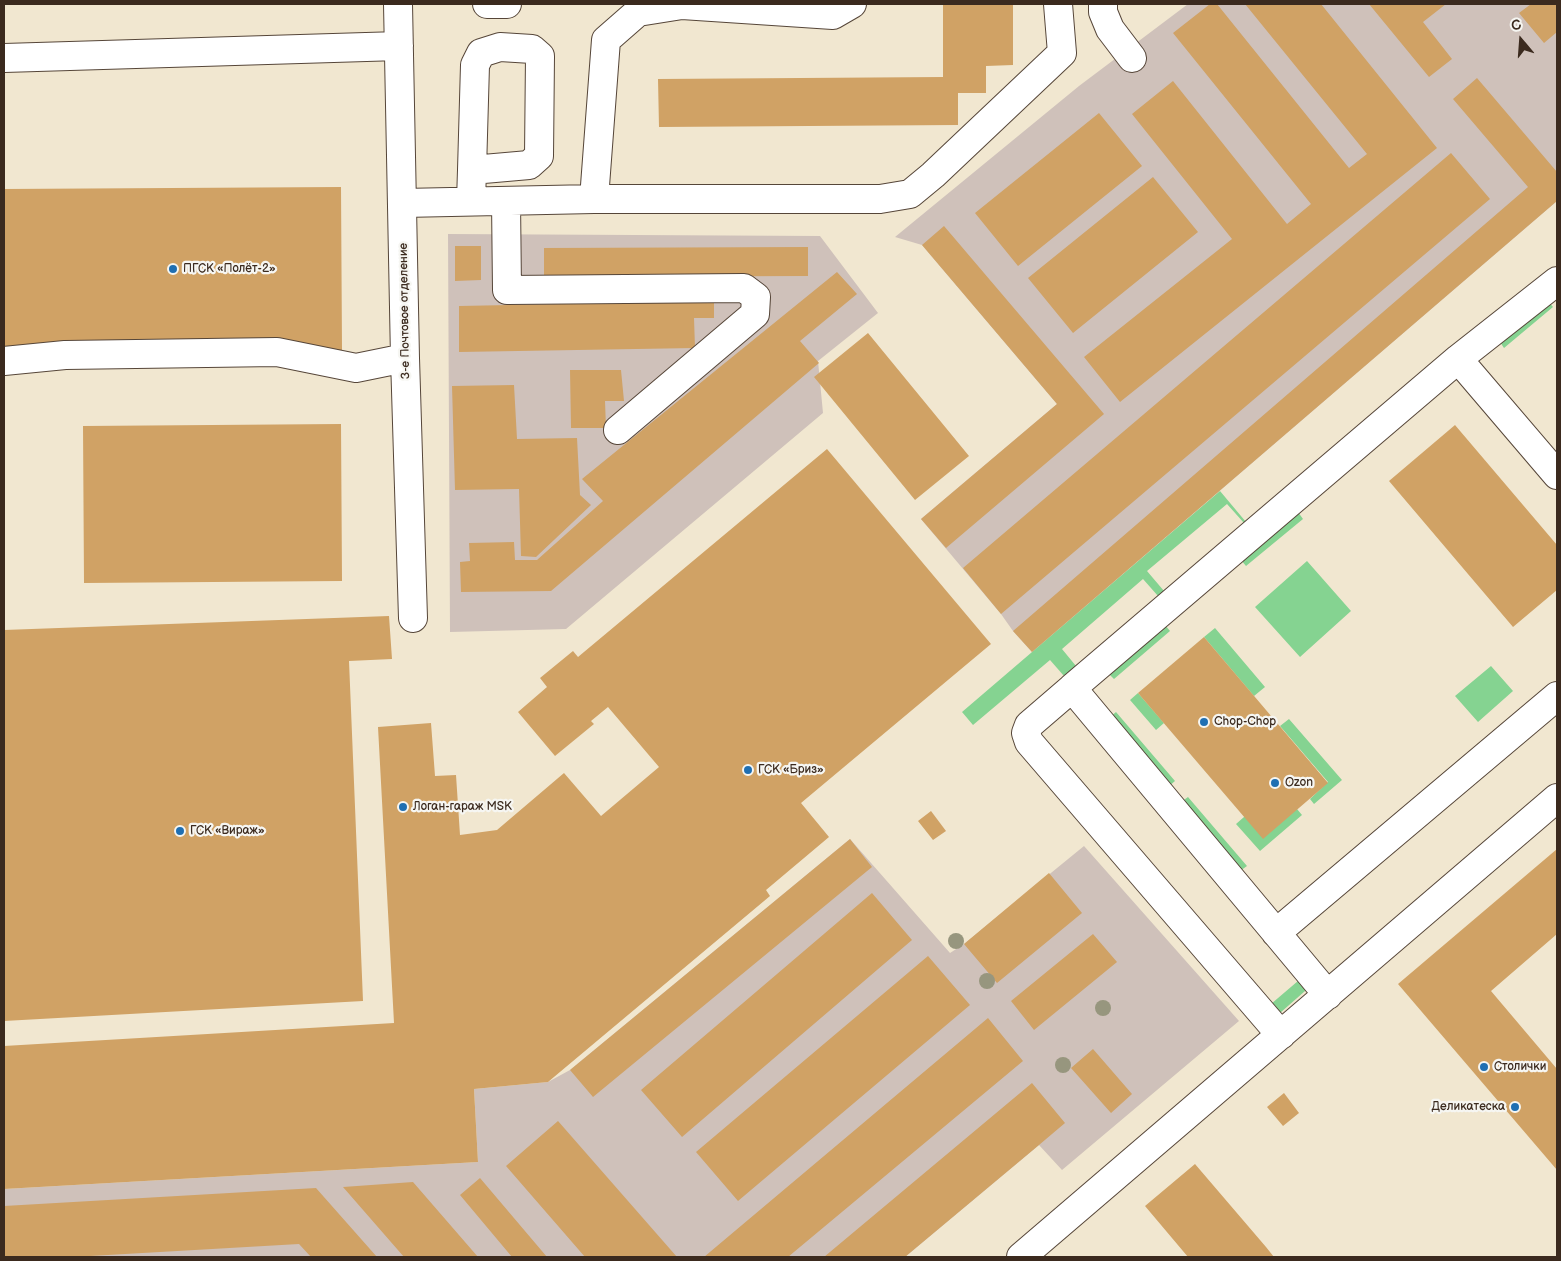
<!DOCTYPE html>
<meta charset="utf-8">
<style>
body{margin:0}
#map{position:relative;width:1561px;height:1261px;overflow:hidden;background:#f1e7d0;font-family:"Balsamiq Sans",sans-serif}
canvas{display:block}
.frame{position:absolute;inset:0;border:5px solid #3b2a1e;pointer-events:none}
.north{position:absolute;left:1496px;top:15px;width:50px;height:50px;-webkit-text-stroke:4px #f6f6f2;paint-order:stroke;rotate:342deg;font-size:14px;font-weight:700;line-height:20px;text-align:center;color:#3b2a1e}
.north::after{content:'';display:block;margin:auto;width:18px;height:22px;background:#3b2a1e;clip-path:polygon(50% 0,100% 100%,50% 72%,0 100%)}
</style>
<div id="map">
<canvas width="1561" height="1261"></canvas>
<div class="frame"></div>
<div class="north">С</div>
</div>
<script>
const c = document.querySelector('canvas').getContext('2d');
c.lineJoin = 'round';
function paint(path, color) {
  c.fillStyle = color;
  c.fill(path, 'evenodd');
}
function toPath(rows) {
  const path = new Path2D();
  for (const r of rows) {
    path.moveTo(r[0], r[1]);
    for (let i = 2; i < r.length; i += 2) path.lineTo(r[i], r[i + 1]);
  }
  return path;
}
function stroke(path, color, width, dash) {
  c.strokeStyle = color;
  c.lineWidth = width;
  c.lineCap = dash ? 'butt' : 'round';
  c.setLineDash(dash || []);
  c.stroke(path);
}
function write(font, color, halo, rows, align = 'center') {
  c.font = font + ' "Balsamiq Sans",sans-serif';
  c.lineWidth = 4.5;
  c.setLineDash([]);
  c.textBaseline = 'middle';
  c.strokeStyle = halo;
  c.fillStyle = color;
  for (const [text, x, y, turn = 0] of rows) {
    c.save();
    c.translate(x, y);
    c.rotate((+turn || 0) * Math.PI / 180);
    c.textAlign = isNaN(turn) ? turn : align;
    if (halo) c.strokeText(text, 0, 0);
    c.fillText(text, 0, 0);
    c.restore();
  }
}
paint(toPath([
 [1188,4,1557,4,1557,201,1032,652,1013,631,1001,614,921,519,1057,404,922,245,895,237,1079,86],
 [448,234,820,236,878,313,818,361,823,413,566,629,450,632],
 [850,839,950,953,964,944,1084,846,1239,1021,1062,1170,1039,1145,905,1257,4,1257,4,1189,478,1162,474,1089,548,1082,570,1070]
]), '#cfc1ba');
paint(toPath([
 [1548,301,1553,307,1504,348,1500,342],
 [1220,491,1246,522,1244,523,1227,504,1147,571,1164,591,1158,596,1143,579,1062,649,1076,666,1064,676,1050,660,973,725,962,712],
 [1298,512,1303,519,1246,566,1241,560],
 [1307,561,1351,611,1300,657,1255,607],
 [1165,625,1170,631,1114,679,1108,673],
 [1215,628,1265,687,1254,696,1204,637],
 [1491,666,1513,691,1478,722,1455,696],
 [1138,693,1164,723,1156,730,1130,700],
 [1116,712,1175,781,1168,787,1109,718],
 [1289,719,1342,780,1314,804,1310,799,1328,782,1280,726],
 [1188,797,1247,866,1240,871,1181,802],
 [1297,809,1302,815,1260,851,1236,824,1244,817],
 [1305,975,1313,984,1280,1013,1271,1004]
]), '#85d391');
paint(toPath([
 [943,4,1013,4,1013,65,986,66,986,93,958,93,958,125,659,127,658,79,943,77],
 [1210,4,1217,4,1349,168,1367,154,1245,4,1321,4,1437,148,1120,402,1084,357,1232,239,1132,114,1173,81,1287,224,1311,204,1173,33],
 [1369,4,1446,4,1423,22,1452,59,1429,77],
 [1531,4,1557,4,1557,32,1544,43,1519,13],
 [1477,78,1557,172,1557,201,1032,652,1013,631,1528,187,1453,99],
 [1099,113,1142,166,1018,266,975,213],
 [1451,153,1490,199,1001,614,963,568],
 [1153,177,1198,232,1073,333,1028,278],
 [341,187,342,350,4,351,4,189],
 [944,226,1104,414,946,548,921,519,1057,404,922,245],
 [455,246,481,246,481,280,455,281],
 [808,247,808,276,544,277,544,248],
 [837,272,857,294,800,341,819,363,551,591,461,592,460,562,470,561,469,543,514,542,515,560,537,560,603,501,582,479],
 [714,301,714,318,694,318,695,348,459,352,459,306],
 [868,333,969,456,915,500,814,377],
 [570,370,621,370,624,401,605,401,606,428,571,428],
 [514,385,517,439,577,438,580,495,591,505,536,557,521,556,519,489,455,490,452,386],
 [341,424,342,581,84,583,83,426],
 [1455,425,1557,545,1557,590,1513,627,1389,481],
 [827,449,991,644,801,803,829,837,766,890,770,896,548,1082,474,1089,478,1162,4,1189,4,1046,394,1023,378,727,431,723,435,776,456,775,460,835,497,830,564,773,601,816,659,767,608,707,591,721,594,724,555,756,518,712,547,687,540,678,573,651,578,657],
 [389,616,392,659,349,661,363,1001,4,1021,4,630],
 [1204,637,1328,783,1263,839,1138,693],
 [931,811,946,831,933,840,918,821],
 [850,839,872,867,593,1097,570,1070],
 [1557,849,1557,934,1491,991,1557,1069,1557,1170,1398,984],
 [1049,873,1082,913,997,983,964,944],
 [872,893,912,940,682,1137,641,1090],
 [1093,934,1117,962,1034,1030,1011,1001],
 [928,956,970,1005,738,1201,696,1152],
 [988,1018,1023,1061,788,1257,704,1257],
 [1093,1049,1132,1094,1111,1113,1071,1068],
 [1032,1083,1065,1123,1039,1145,905,1257,824,1257],
 [1284,1093,1299,1113,1283,1126,1267,1107],
 [558,1121,677,1257,585,1257,506,1166],
 [1195,1164,1266,1247,1274,1257,1188,1257,1145,1206],
 [480,1178,547,1257,512,1257,460,1195],
 [413,1182,478,1257,404,1257,343,1187],
 [316,1188,377,1257,311,1257,299,1244,73,1257,4,1257,4,1206]
]), '#d0a265');
const minor = toPath([
 [398,4,405,358,413,618],
 [487,4,507,4],
 [1103,4,1103,12,1110,29,1132,58],
 [4,58,399,46],
 [594,199,880,199,910,194,933,175,1062,53,1058,4],
 [471,201,472,170,475,65,481,53,500,47,532,49,540,56,539,156,529,165,472,170],
 [506,201,507,290,744,288,756,297,755,314,618,430],
 [403,203,594,199,606,40,638,12,682,5,833,15,852,4],
 [1458,359,1557,281],
 [4,361,65,355,277,352,356,368,405,358],
 [1072,688,1029,725,1026,733,1029,742,1281,1035],
 [1276,933,1557,696],
 [1328,995,1072,688,1458,359,1557,475],
 [1021,1257,1557,798]
]);
stroke(minor, '#564639', 30);
stroke(minor, '#fff', 28);
c.fillStyle = '#97967e';
for (const [x, y] of [
 [956,941],
 [987,981],
 [1103,1008],
 [1063,1065]
]) {
  c.beginPath();
  c.arc(x, y, 8, 0, 2 * Math.PI);
  c.fill();
}
for (const [x, y, r, color] of [
 [173,269,5,"#1f6fb2"],
 [1204,722,5,"#1f6fb2"],
 [748,770,5,"#1f6fb2"],
 [1275,783,5,"#1f6fb2"],
 [403,807,5,"#1f6fb2"],
 [180,831,5,"#1f6fb2"],
 [1484,1067,5,"#1f6fb2"],
 [1515,1107,5,"#1f6fb2"]
]) {
  const dot = new Path2D();
  dot.arc(x, y, r, 0, 2 * Math.PI);
  c.fillStyle = color;
  c.fill(dot);
  stroke(dot, '#f6f6f2', 2);
}
write('12px', '#3b2a1e', '#f6f6f2', [
 ["ПГСК «Полёт-2»",183,269],
 ["Chop-Chop",1214,722],
 ["ГСК «Бриз»",758,770],
 ["Ozon",1285,783],
 ["Логан-гараж MSK",413,807],
 ["ГСК «Вираж»",190,831],
 ["Столички",1494,1067],
 ["Деликатеска",1505,1107,"right"]
], 'left');
write('12px', '#3b2a1e', '#f6f6f2', [
 ["3-е Почтовое отделение",405,311,-91]
]);
</script>
